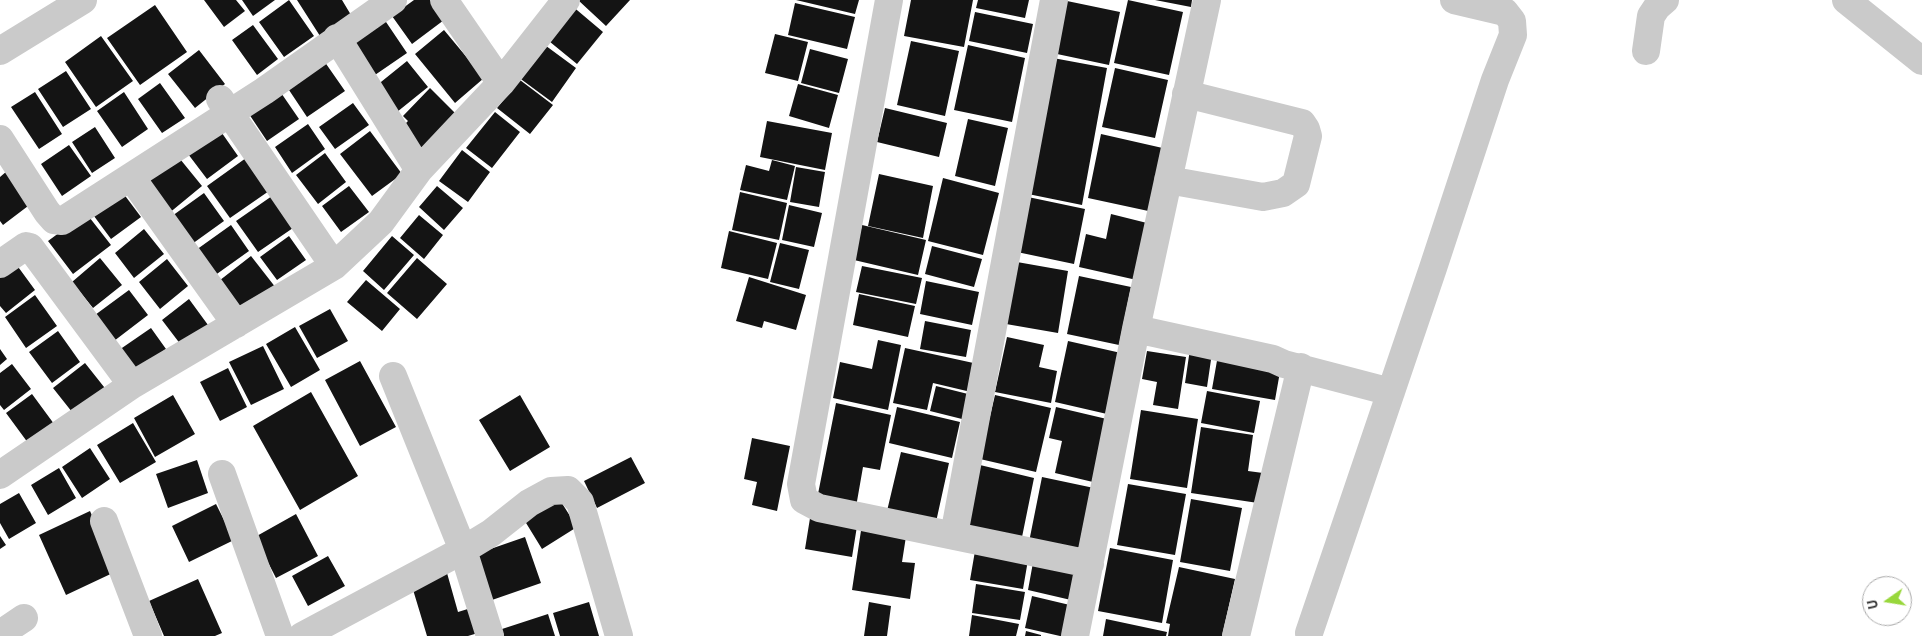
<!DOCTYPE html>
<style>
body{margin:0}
#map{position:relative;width:1922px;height:636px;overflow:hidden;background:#fff;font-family:"Alegreya Sans",sans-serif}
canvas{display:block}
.north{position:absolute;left:1862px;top:576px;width:50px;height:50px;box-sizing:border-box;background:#fff;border:1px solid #ababab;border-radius:50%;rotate:257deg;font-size:14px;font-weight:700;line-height:20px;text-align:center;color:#2d2d2d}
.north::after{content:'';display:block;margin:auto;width:18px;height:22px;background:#98d73b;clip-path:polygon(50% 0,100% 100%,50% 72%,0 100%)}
</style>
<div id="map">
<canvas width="1922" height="636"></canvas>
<div class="north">U</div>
</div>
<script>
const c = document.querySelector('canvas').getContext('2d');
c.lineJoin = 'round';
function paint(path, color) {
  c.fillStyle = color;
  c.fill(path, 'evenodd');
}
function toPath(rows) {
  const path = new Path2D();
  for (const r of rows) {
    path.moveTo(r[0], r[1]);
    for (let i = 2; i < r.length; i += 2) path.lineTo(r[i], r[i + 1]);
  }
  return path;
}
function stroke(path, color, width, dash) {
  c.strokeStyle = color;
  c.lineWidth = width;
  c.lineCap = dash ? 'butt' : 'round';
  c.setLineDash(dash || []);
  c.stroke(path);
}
paint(toPath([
 [204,0,236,0,245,11,224,27],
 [242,0,275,0,253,16],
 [289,0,314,36,284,57,259,22],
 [297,0,342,0,351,15,320,36],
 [414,0,430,0,444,20,412,44,392,16],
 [578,0,630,0,606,26],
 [796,0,859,0,855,14],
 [911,0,973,0,964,47,904,36],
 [978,0,1029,0,1025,18,976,8],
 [1128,0,1183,12,1169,75,1114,63],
 [1155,0,1192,0,1191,7],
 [1067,1,1120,12,1109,65,1057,54],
 [795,3,855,17,847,49,788,35],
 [155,5,187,52,140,85,107,38],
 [571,5,603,32,577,64,544,37],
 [975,12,1033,24,1027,53,969,41],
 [384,19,407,53,372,77,349,43],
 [253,25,278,59,257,75,232,40],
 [444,30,484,78,455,103,415,54],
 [775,34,808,42,798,81,765,73],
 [101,36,133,81,96,107,65,62],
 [538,40,576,68,552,102,514,74],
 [911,41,959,51,945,116,897,105],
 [968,45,1025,58,1012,122,954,110],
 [810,49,848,59,839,93,801,83],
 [199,50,225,84,195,108,168,74],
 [322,58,345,91,307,117,285,84],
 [1053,58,1107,68,1082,205,1028,194],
 [407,61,428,87,397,112,376,86],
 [1115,68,1168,80,1155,138,1102,127],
 [66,71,91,109,63,127,38,89],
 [520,80,553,105,530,134,497,108],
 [160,83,185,118,162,133,138,99],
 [798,84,838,95,829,128,789,116],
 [277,87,299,119,267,141,245,108],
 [430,88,458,116,421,154,398,131,408,121,403,116],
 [35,92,62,134,39,149,11,107],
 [124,92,148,129,122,147,97,111],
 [353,103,369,125,335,149,319,127],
 [885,108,947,123,939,157,877,142],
 [495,112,520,132,492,168,466,148],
 [968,119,1008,128,995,186,955,176],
 [767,121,832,133,825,170,760,157],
 [308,124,325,149,292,173,275,147],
 [217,126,238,156,207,179,185,150],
 [95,127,115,158,92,173,72,142],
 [370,131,402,174,372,196,340,154],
 [1101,134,1167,149,1153,212,1088,198],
 [69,145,91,176,62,196,41,164],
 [462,150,490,172,468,202,439,181],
 [325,153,346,182,318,204,296,175],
 [176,154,202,186,168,214,143,181],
 [246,158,269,191,230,218,207,186],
 [772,160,795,166,787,200,740,190,746,165,769,171],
 [796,167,825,172,819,207,790,202],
 [7,171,32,203,3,225,0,221,0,177],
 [879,174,933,186,923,238,868,226],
 [943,178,999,193,983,255,928,241],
 [349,186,369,212,341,232,322,206],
 [437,186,463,208,444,230,419,207],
 [120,189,141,217,111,239,91,212],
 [740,192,787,203,779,240,732,230],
 [204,193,224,221,192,244,172,216],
 [272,196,293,228,258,252,236,221],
 [1028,197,1085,209,1074,264,1017,252],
 [789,205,822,213,814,247,782,240],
 [86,213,111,245,73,274,48,241],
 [1111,214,1147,223,1141,281,1079,267,1086,234,1106,239],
 [419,215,443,235,424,259,400,238],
 [231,225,249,251,214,276,196,250],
 [862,225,926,240,918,275,854,260],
 [144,229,164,254,134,278,115,253],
 [729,231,777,243,768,279,721,268],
 [289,236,306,260,277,280,260,257],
 [392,236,414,255,384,290,363,271],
 [780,243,809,250,799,289,770,282],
 [932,246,982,259,974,287,925,274],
 [251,256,276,288,239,316,215,284],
 [100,258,122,285,93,308,72,282],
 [417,258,447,284,417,319,387,293],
 [167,259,188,286,160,309,139,282],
 [1017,262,1068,271,1058,333,1006,324],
 [16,264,35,290,6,313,0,306,0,277],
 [862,266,922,278,916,304,856,292],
 [1079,276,1131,287,1119,345,1067,334],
 [749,277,806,295,796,330,764,321,762,328,736,321],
 [366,280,400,309,382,331,347,302],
 [926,281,979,292,972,325,920,314],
 [129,290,148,315,114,341,95,315],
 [859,294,915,306,908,337,853,325],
 [35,295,57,326,26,348,5,317],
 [189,299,208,325,181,345,162,320],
 [330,309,348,341,317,358,299,326],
 [925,321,971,330,966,357,920,349],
 [295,327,320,370,291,387,266,344],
 [151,328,166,349,134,372,119,350],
 [58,331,80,362,52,383,29,352],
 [1007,337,1044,345,1039,367,1057,371,1051,403,995,392],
 [878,340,901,345,888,410,833,398,840,362,872,369],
 [1068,341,1121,353,1107,414,1055,402],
 [263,346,284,389,251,405,229,362],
 [905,348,978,364,971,392,933,383,927,410,893,403],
 [0,349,7,359,0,365],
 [1190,349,1212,353,1207,387,1185,383],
 [1147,351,1186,357,1178,409,1153,405,1157,382,1142,379],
 [1218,355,1281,366,1275,400,1212,389],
 [360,361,396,427,360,446,325,380],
 [85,363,108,392,76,417,53,388],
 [12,364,31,389,4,410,0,405,0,373],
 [228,368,247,407,220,421,200,382],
 [936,386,972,395,966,420,930,411],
 [1207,391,1260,401,1254,433,1201,423],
 [311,392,358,476,300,510,253,426],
 [32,394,57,428,31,447,6,413],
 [173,395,195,434,155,457,134,418],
 [520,395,550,447,510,471,479,420],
 [995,395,1051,408,1036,472,980,459],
 [836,403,891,415,880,470,863,467,856,507,817,499],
 [897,407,960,422,952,458,889,443],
 [1056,407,1111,420,1093,482,1055,473,1062,441,1049,438],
 [1141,410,1198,419,1187,488,1130,479],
 [133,423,156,462,120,483,97,445],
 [1201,427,1253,435,1248,471,1263,473,1258,503,1191,493],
 [752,438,790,446,777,511,752,505,757,482,744,479],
 [90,448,110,479,82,498,62,467],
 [901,452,949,463,936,522,887,511],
 [631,457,645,483,597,508,584,481],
 [197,460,208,493,168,508,156,474],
 [980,465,1034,478,1021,542,966,530],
 [59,468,76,498,48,515,31,485],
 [1042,477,1094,488,1080,558,1028,547],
 [1128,484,1186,494,1175,555,1117,545],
 [19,493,36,523,9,539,0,523,0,504],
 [558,497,577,527,542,549,523,518],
 [1191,499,1242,508,1230,571,1180,562],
 [216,504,234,540,189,562,172,526],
 [90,511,117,571,66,595,39,535],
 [811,512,858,520,852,557,805,549],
 [296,514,318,556,276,578,255,537],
 [862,524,907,530,902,562,915,563,910,599,852,590],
 [0,536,6,545,0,549],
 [525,537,541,583,492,600,476,554],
 [1110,548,1173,560,1162,623,1098,611],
 [975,551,1028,560,1023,589,970,580],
 [328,556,345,586,308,606,292,576],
 [1034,557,1078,566,1071,600,1028,590],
 [1179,567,1235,579,1222,636,1168,636,1170,624,1166,623],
 [447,573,458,612,471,608,478,633,468,636,427,636,411,583],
 [198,579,222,633,215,636,164,636,149,601],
 [976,584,1025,592,1020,620,972,613],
 [1032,596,1074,606,1068,636,1060,636,1025,628],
 [589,602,599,636,560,636,553,613],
 [869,602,891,606,887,636,864,636],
 [548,614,555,636,504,636,502,629],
 [972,615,1019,624,1016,636,969,636],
 [1106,619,1167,632,1166,636,1103,636],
 [1026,631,1041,635,1041,636,1025,636]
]), '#141414');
stroke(toPath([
 [444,0,501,83],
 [889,0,801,484,804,500,819,508,1090,564],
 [1846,0,1922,61],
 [337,38,419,170],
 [0,51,83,0],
 [1646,51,1651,16,1657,7,1665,0],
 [220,99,334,266],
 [0,139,47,212,54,220,62,221,264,91,393,0],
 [131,177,236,324],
 [1168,180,1263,197,1283,193,1296,184,1308,136,1306,129,1302,123,1186,94],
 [0,264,26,246,30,247,132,385],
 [1136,329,1273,359,1284,364,1391,392],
 [393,376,463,550,490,636],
 [222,474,280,636],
 [0,475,132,385,334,266,381,222,419,170,501,83,566,0],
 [104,521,148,636],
 [954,535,1054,0],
 [1309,633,1433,268,1495,80,1513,35,1512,21,1505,12,1454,0],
 [0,634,24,618],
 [302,636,463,550,491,533,529,503,551,491,568,490,580,502,619,636],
 [1075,636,1136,329,1207,0],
 [1236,636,1301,367]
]), '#cacaca', 28);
</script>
